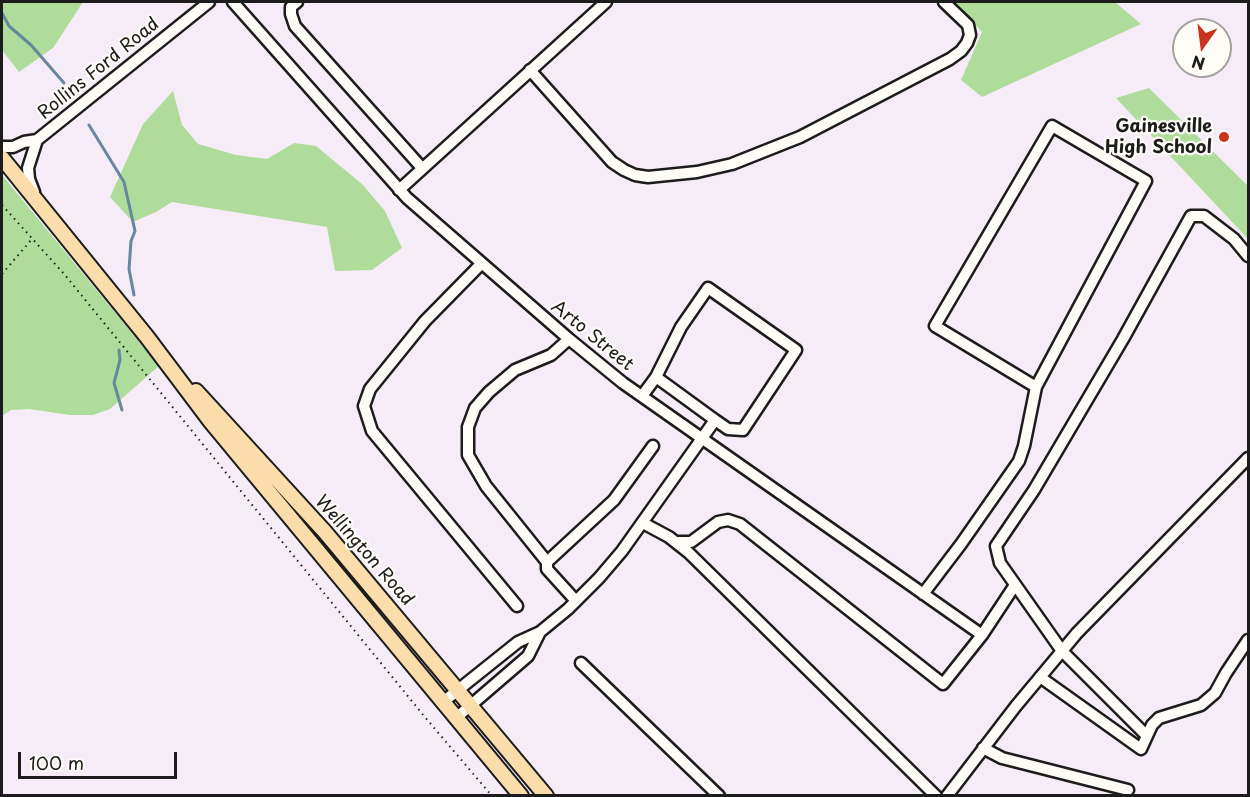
<!DOCTYPE html>
<style>
body{margin:0}
#map{position:relative;width:1250px;height:797px;overflow:hidden;background:#f6ecf7;font-family:"Playpen Sans",sans-serif}
canvas{display:block}
.frame{position:absolute;inset:0;border:3px solid #1c1c1c;pointer-events:none}
.north{position:absolute;left:1172px;top:18px;width:60px;height:60px;box-sizing:border-box;background:#fdfcf7;border:2px solid #a3a29f;border-radius:50%;rotate:194deg;font-size:16px;font-weight:700;line-height:24px;text-align:center;color:#1c1c1c}
.north::after{content:'';display:block;margin:auto;width:21px;height:27px;background:#c8321e;clip-path:polygon(50% 0,100% 100%,50% 72%,0 100%)}
.scale{position:absolute;left:18px;top:752px;width:159px;height:27px;box-sizing:border-box;border:3px solid #1c1c1c;border-top:0;padding-left:8px;font-size:18px;line-height:21px;white-space:nowrap;color:#1c1c1c;-webkit-text-stroke:4px #fdfcf7;paint-order:stroke}
</style>
<div id="map">
<canvas width="1250" height="797"></canvas>
<div class="frame"></div>
<div class="north">N</div>
<div class="scale">100 m</div>
</div>
<script>
const c = document.querySelector('canvas').getContext('2d');
c.lineJoin = 'round';
function paint(path, color) {
  c.fillStyle = color;
  c.fill(path, 'evenodd');
}
function toPath(rows) {
  const path = new Path2D();
  for (const r of rows) {
    path.moveTo(r[0], r[1]);
    for (let i = 2; i < r.length; i += 2) path.lineTo(r[i], r[i + 1]);
  }
  return path;
}
function stroke(path, color, width, dash) {
  c.strokeStyle = color;
  c.lineWidth = width;
  c.lineCap = dash ? 'butt' : 'round';
  c.setLineDash(dash || []);
  c.stroke(path);
}
function write(font, color, halo, rows, align = 'center') {
  c.font = font + ' "Playpen Sans",sans-serif';
  c.lineWidth = 4.5;
  c.setLineDash([]);
  c.textBaseline = 'middle';
  c.strokeStyle = halo;
  c.fillStyle = color;
  for (const [text, x, y, turn = 0] of rows) {
    c.save();
    c.translate(x, y);
    c.rotate((+turn || 0) * Math.PI / 180);
    c.textAlign = isNaN(turn) ? turn : align;
    if (halo) c.strokeText(text, 0, 0);
    c.fillText(text, 0, 0);
    c.restore();
  }
}
paint(toPath([
 [2,2,83,2,53,48,19,72,2,50],
 [954,2,1115,2,1141,24,982,97,961,80,982,32],
 [1149,88,1248,186,1248,239,1116,98],
 [173,91,182,125,198,144,236,155,267,159,294,143,316,146,362,184,385,211,402,248,372,270,335,271,327,227,172,202,156,212,133,222,110,197,143,124],
 [2,175,159,366,110,409,93,415,70,415,29,409,11,410,2,416]
]), '#afdc9b');
stroke(toPath([
 [2,13,9,26,31,45,64,83],
 [89,125,124,182,135,231,131,241,129,269,134,295],
 [119,350,120,360,114,383,122,410]
]), '#67869f', 3);
const minor = toPath([
 [233,2,407,198,569,339,623,383,982,635],
 [297,2,291,7,291,14,295,26,422,168],
 [530,70,612,162,624,170,635,175,648,177,697,172,732,164,800,137,950,59,961,51,967,43,970,35,968,25,944,2],
 [2,147,13,147,24,142,37,140],
 [399,190,606,2],
 [34,192,29,179,28,168,37,140,209,2],
 [481,264,425,321,370,389,364,406,372,431,517,606],
 [642,396,656,377],
 [643,523,669,537,688,552,936,796],
 [676,542,691,542,718,522,728,520,740,524,943,684,982,635,1015,585],
 [547,562,486,486,468,455,468,427,475,408,489,392,515,370,551,355,569,339],
 [923,594,961,544,1019,461,1024,446,1036,387,1146,181,1052,126,935,326,1036,387],
 [576,601,547,569,547,562,614,500,653,446],
 [581,663,719,796],
 [1040,677,1141,749,1152,725,1159,718,1201,705,1215,693,1226,673,1248,640],
 [443,702,518,642,540,632,568,609,599,578,622,551,715,420,656,377,681,327,708,288,796,350,743,430,728,429,715,420],
 [456,718,528,656,540,632],
 [1147,736,1062,651,1000,563,996,546,1034,490,1123,339,1191,216,1204,216,1234,239,1248,256],
 [983,748,1002,758,1128,790],
 [947,796,1016,706,1077,633,1248,458]
]);
const major = toPath([
 [2,158,147,337,211,422,521,796],
 [196,391,325,532,546,796]
]);
stroke(minor, '#1c1c1c', 15);
stroke(major, '#1c1c1c', 18);
stroke(toPath([
 [2,205,65,275,424,716,492,796],
 [2,274,32,239]
]), '#1c1c1c', 2, [1.5, 4.5]);
stroke(minor, '#fdfcf7', 10);
stroke(major, '#faddab', 14);
for (const [x, y, r, color] of [
 [1224,137,6,"#c8321e"]
]) {
  const dot = new Path2D();
  dot.arc(x, y, r, 0, 2 * Math.PI);
  c.fillStyle = color;
  c.fill(dot);
  stroke(dot, '#fdfcf7', 2);
}
write('18px', '#1c1c1c', '#fdfcf7', [
 ["Rollins Ford Road",99,69,-39],
 ["Arto Street",592,336,39],
 ["Wellington Road",364,551,49]
]);
write('bold 18px', '#1c1c1c', '#fdfcf7', [
 ["Gainesville",1212,127],
 ["High School",1212,148]
], 'right');
</script>
